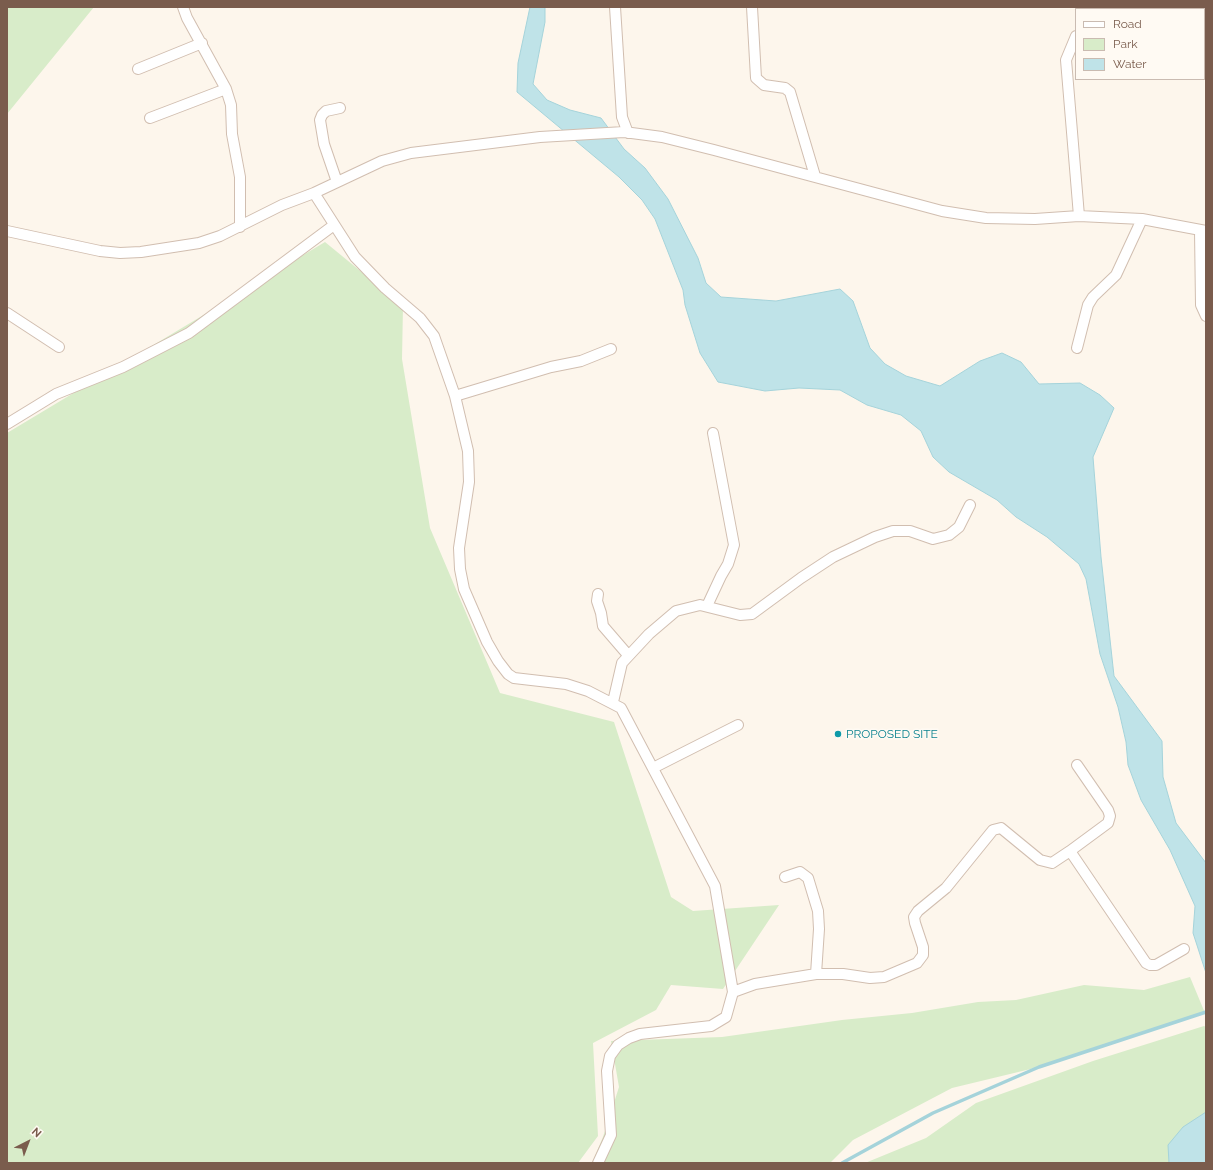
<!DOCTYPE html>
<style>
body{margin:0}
#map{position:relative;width:1213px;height:1170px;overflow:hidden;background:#fdf6ec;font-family:Raleway,sans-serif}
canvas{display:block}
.frame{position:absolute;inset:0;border:8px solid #7a5c4d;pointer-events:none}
.legend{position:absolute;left:1075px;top:8px;width:130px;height:72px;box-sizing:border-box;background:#fffaf3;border:1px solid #cabbb1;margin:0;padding:5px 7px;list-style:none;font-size:12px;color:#7a5c4d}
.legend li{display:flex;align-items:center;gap:8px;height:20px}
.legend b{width:20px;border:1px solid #cabbb1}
.north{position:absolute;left:8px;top:1122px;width:40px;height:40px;-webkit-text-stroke:3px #fffaf3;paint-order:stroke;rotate:42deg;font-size:11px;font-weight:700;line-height:16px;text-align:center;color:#7a5c4d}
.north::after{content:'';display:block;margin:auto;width:14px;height:18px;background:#7a5c4d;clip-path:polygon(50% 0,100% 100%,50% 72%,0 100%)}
</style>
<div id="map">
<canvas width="1213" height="1170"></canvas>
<div class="frame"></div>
<ul class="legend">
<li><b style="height:5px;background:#fff"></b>Road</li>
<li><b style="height:11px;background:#d8ecc9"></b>Park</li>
<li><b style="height:11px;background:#bfe3e8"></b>Water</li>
</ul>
<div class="north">N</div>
</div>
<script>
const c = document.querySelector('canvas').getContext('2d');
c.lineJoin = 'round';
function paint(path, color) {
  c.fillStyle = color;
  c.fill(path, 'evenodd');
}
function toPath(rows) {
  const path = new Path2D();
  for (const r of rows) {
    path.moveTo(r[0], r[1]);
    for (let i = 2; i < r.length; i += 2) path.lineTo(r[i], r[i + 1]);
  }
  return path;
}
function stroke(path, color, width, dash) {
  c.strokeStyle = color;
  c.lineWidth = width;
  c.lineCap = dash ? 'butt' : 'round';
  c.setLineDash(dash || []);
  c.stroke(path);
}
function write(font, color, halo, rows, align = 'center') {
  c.font = font + ' Raleway,sans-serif';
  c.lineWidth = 3;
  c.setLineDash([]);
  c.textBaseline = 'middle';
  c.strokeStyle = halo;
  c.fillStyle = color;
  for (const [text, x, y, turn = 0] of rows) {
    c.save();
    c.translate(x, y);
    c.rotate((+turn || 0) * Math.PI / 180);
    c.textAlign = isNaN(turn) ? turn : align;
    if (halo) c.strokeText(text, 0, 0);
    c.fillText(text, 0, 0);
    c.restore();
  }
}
paint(toPath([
 [7,7,94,7,7,114],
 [325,242,403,306,402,359,430,528,500,693,614,722,671,897,693,911,779,905,723,989,671,985,656,1010,593,1043,598,1136,578,1163,7,1163,7,433],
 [1190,977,1205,1013,1039,1067,952,1088,853,1140,830,1163,592,1163,603,1137,619,1087,611,1041,722,1037,842,1020,912,1013,978,1002,1016,1000,1084,985,1144,990],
 [1204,1026,1206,1027,1206,1163,865,1163,926,1138,976,1103,1093,1061]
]), '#d8ecc9');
const water = toPath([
 [530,7,545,7,545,22,533,84,547,100,570,110,601,118,624,149,645,168,668,199,698,258,706,283,721,297,776,301,840,289,853,301,870,348,885,364,906,376,940,386,980,361,1002,353,1021,362,1039,384,1080,383,1100,395,1114,408,1093,457,1101,557,1114,676,1162,741,1163,777,1176,823,1206,863,1206,973,1193,933,1195,906,1170,850,1141,800,1128,765,1126,742,1118,707,1100,654,1086,579,1079,564,1047,537,1016,517,997,500,949,472,933,457,921,431,901,415,867,405,840,390,799,388,765,391,718,382,700,353,685,305,683,290,655,219,642,200,619,177,517,92,518,63,530,7],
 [1206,1112,1206,1163,1169,1163,1168,1145,1183,1127,1206,1112]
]);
paint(water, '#bfe3e8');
stroke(water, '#a5d3da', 1);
stroke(toPath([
 [842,1163,933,1113,1039,1067,1206,1012]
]), '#a5d3da', 3.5);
const street = toPath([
 [183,7,187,18,226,89,231,105,232,134,240,177,240,227],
 [615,7,622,117,628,133],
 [752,7,756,78,764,85,785,88,790,92,815,176],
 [1081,7,1082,9],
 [1076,36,1066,60,1079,216],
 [138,69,202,43],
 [150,118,226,89],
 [337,182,324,144,320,120,322,115,326,111,340,108],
 [314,193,355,257,385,288,420,318,434,336,455,396,468,451,469,482,459,548,460,569,464,589,487,642,498,661,508,674,514,678,566,684,588,691,621,708,715,886,733,992,726,1017,711,1026,640,1034,629,1038,618,1045,610,1056,607,1071,611,1135,598,1163],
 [7,231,100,251,120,253,141,252,199,243,220,236,282,205,314,193,382,161,411,153,540,137,624,132,662,137,714,150,942,211,986,218,1035,219,1079,216,1142,219,1206,231],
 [1200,231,1201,305,1206,316],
 [7,313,59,347],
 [1077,348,1088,305,1093,297,1116,275,1142,219],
 [455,396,551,367,581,361,611,349],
 [7,424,56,394,123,367,189,333,334,225],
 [598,594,597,601,601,613,603,626,628,655],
 [707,606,721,576,728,564,734,545,713,433],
 [613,702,622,663,649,634,676,611,700,605,740,615,752,614,801,578,833,557,875,537,893,531,910,531,933,539,949,535,959,527,970,505],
 [653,768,738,725],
 [1070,851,1146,963,1150,965,1156,965,1184,949],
 [785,877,800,872,808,878,818,911,819,929,816,974],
 [733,992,755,984,816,974,843,974,870,978,884,977,917,963,923,955,923,947,915,923,914,917,918,911,946,888,993,830,1001,828,1040,860,1052,863,1070,851,1108,823,1110,816,1108,810,1077,765]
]);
stroke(street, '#d1beb0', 12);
stroke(street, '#fff', 10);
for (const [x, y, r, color] of [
 [838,734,4,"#0f9aa8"]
]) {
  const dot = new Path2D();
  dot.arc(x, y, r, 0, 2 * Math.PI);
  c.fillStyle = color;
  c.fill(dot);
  stroke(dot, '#fffaf3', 1.5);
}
write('12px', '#0d838f', '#fffaf3', [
 ["PROPOSED SITE",846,734]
], 'left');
</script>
